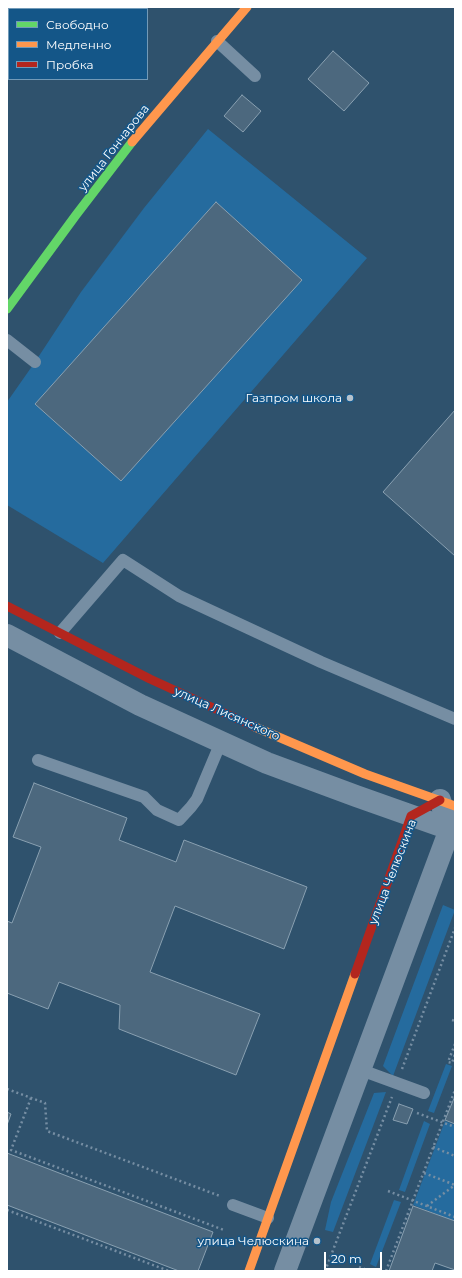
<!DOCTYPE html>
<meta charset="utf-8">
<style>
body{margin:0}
#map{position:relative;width:462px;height:1278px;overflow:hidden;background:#2f526d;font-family:Montserrat,sans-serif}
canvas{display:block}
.frame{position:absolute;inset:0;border:8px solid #fff;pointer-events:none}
.legend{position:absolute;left:8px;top:8px;width:140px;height:72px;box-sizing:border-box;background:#145688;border:1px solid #729ab8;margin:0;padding:5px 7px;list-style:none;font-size:12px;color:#fff}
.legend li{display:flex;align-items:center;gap:8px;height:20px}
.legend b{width:20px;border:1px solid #729ab8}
.scale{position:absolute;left:324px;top:1252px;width:58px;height:18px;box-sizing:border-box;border:2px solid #fff;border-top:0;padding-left:5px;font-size:12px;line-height:14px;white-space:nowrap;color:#fff;-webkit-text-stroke:3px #145688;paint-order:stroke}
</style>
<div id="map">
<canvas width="462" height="1278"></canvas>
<div class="frame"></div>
<ul class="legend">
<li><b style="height:5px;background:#63d668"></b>Свободно</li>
<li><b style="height:5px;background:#ff974d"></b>Медленно</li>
<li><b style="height:5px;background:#b3261e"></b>Пробка</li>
</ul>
<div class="scale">20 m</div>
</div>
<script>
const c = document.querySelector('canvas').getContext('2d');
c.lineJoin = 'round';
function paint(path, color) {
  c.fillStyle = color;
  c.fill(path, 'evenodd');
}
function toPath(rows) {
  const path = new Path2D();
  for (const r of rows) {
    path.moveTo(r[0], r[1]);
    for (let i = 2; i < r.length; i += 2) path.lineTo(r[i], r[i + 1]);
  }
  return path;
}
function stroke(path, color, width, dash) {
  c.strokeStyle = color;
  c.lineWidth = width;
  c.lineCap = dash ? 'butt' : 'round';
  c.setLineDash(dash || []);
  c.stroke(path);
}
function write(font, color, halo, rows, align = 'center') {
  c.font = font + ' Montserrat,sans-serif';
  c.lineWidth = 3;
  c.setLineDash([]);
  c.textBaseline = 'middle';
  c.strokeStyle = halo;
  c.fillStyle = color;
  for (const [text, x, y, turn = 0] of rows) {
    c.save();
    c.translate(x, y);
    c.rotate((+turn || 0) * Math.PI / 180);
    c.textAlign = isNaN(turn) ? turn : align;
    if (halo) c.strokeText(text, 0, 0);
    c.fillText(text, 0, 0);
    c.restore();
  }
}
paint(toPath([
 [208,129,367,258,103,563,7,505,7,402,35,362,81,292,144,208],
 [443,905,455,910,393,1076,383,1066],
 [446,1064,452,1066,434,1113,428,1111],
 [386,1092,333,1232,325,1230,331,1202,374,1093],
 [424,1121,430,1124,405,1192,399,1190],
 [445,1121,455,1125,455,1221,413,1205],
 [394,1200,401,1202,376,1267,370,1264]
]), '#256b9e');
const building = toPath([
 [333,51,369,83,344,111,308,79,333,51],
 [242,95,261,111,243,132,224,116,242,95],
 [216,202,302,280,121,481,35,404,216,202],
 [455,410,455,556,383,492,455,410],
 [34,783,127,818,119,840,176,862,184,840,307,887,284,949,175,906,150,972,260,1014,236,1075,119,1029,120,1005,59,982,48,1009,7,993,7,921,12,923,41,847,13,837,34,783],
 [455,1096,455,1124,445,1120,455,1096],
 [399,1104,413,1109,407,1124,393,1120,399,1104],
 [7,1112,11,1114,7,1125,7,1112],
 [7,1153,213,1232,198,1271,179,1271,7,1205,7,1153],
 [413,1206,455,1221,455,1270,435,1263,432,1271,389,1271,413,1206]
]);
paint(building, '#4c687e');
stroke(building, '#89a0b1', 1);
stroke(toPath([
 [452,1020,455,1021],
 [455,1044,448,1062,452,1063,455,1054],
 [402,1069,455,928],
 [7,1089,45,1103,47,1131,220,1196],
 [31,1098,11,1150,224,1230],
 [417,1113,455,1127],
 [433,1147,455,1156],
 [424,1173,455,1185],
 [388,1191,455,1217],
 [427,1206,455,1185],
 [7,1210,169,1271],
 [359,1267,370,1271],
 [325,1271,392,1097],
 [386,1271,455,1090]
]), '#768ea3', 2.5, [2, 3]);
stroke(toPath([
 [217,41,255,76],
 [7,340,35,362],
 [60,633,123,560,179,596,321,662,455,719],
 [38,760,144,797,157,810,179,820,191,807,197,799,221,742],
 [361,1070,424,1093],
 [233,1205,268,1218]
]), '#768ea3', 12);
stroke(toPath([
 [7,635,140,705,267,763,356,796,455,831],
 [285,1271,450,829,440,800]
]), '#768ea3', 22);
stroke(toPath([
 [7,309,76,215,132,142]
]), '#63d668', 9);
stroke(toPath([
 [132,142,247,7],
 [255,727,365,774,455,806],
 [249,1271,355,974]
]), '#ff974d', 9);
stroke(toPath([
 [7,606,150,679,255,727],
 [355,974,411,816,440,800]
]), '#b3261e', 9);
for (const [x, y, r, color] of [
 [350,398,4,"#b6c2cc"],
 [317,1241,4,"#b6c2cc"]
]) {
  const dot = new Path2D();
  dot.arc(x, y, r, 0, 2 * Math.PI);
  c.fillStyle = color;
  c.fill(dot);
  stroke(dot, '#145688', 1.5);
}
write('12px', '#fff', '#145688', [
 ["улица Гончарова",114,148,-52],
 ["улица Лисянского",227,714,24],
 ["улица Челюскина",393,872,-69]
]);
write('12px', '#fff', '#145688', [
 ["Газпром школа",342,398],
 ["улица Челюскина",309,1241]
], 'right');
</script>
